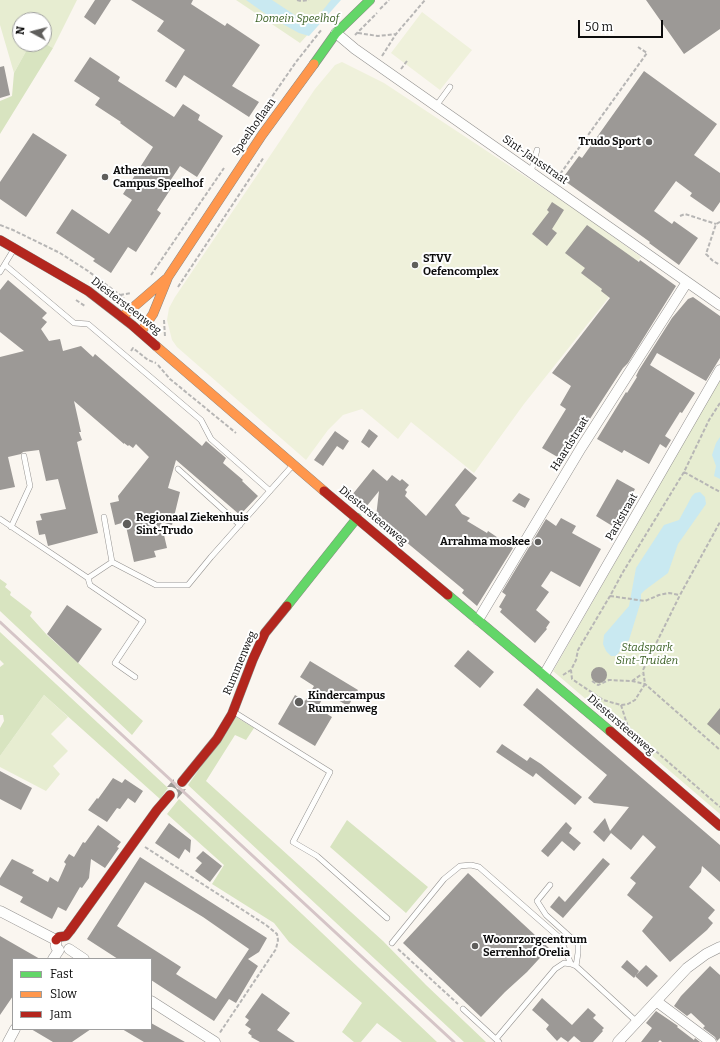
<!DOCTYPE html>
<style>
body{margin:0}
#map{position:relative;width:720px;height:1042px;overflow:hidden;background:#faf6f0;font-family:Bitter,serif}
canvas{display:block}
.legend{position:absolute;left:12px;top:958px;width:140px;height:72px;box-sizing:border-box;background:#fff;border:1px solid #9e9e9e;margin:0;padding:5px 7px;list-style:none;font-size:12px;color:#0c0c0c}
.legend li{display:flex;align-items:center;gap:8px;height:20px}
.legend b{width:20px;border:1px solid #9e9e9e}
.north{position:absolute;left:12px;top:12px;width:40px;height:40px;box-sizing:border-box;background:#fff;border:1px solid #9e9e9e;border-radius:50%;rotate:277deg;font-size:11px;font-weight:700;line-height:16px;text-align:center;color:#0c0c0c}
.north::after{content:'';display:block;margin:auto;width:14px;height:18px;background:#5f5e5c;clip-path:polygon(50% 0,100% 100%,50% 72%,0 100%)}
.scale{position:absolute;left:578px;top:20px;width:85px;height:18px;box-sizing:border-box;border:2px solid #0c0c0c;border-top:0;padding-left:5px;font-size:12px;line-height:14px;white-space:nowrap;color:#0c0c0c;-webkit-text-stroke:3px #fff;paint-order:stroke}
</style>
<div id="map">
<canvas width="720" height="1042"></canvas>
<ul class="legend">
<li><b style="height:5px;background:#63d668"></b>Fast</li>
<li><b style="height:5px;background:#ff974d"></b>Slow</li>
<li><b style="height:5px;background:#b3261e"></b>Jam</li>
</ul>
<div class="north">N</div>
<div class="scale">50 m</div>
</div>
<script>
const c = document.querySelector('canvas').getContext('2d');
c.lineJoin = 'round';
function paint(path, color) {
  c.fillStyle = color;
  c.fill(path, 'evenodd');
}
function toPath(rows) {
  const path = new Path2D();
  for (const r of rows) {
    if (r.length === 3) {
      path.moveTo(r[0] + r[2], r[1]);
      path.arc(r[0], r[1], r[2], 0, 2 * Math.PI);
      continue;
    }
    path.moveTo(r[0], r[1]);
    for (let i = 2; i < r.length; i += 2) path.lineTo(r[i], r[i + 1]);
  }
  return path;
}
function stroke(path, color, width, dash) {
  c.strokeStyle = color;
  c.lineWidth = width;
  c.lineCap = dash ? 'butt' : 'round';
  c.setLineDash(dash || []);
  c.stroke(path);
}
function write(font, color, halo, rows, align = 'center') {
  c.font = font + ' Bitter,serif';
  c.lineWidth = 4;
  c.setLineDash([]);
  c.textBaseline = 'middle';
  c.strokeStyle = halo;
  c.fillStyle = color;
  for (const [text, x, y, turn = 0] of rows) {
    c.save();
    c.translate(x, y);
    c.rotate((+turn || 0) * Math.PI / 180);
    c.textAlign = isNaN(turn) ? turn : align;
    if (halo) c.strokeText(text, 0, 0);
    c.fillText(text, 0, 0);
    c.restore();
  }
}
paint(toPath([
 [0,0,77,0,53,48,44,43,44,20,20,20,20,44,30,44,14,73,0,25],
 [236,0,340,0,300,43],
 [720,379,720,814,553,671],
 [44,695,68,717,51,734,68,751,53,766,60,774,46,791,0,767,0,756]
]), '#e7edd1');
paint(toPath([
 [44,43,53,48,0,134,0,101,12,96,14,73,30,44],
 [0,579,7,584,5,587,11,592,10,595,32,612,30,616,47,635,143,721,132,735,0,611],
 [0,632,168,788,160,799,44,695,0,756,0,728,4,721,3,715,0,715,0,667,4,664,0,660],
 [236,717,254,728,246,740,235,735,206,781,383,941,426,985,486,1042,464,1042,188,785],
 [179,799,302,914,437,1042,402,1042,377,1023,361,1042,354,1042,342,1032,362,1003,289,942,274,923,212,884,224,865,167,814],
 [347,820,428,887,406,913,330,847]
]), '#d8e4c0');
paint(toPath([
 [422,12,472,50,440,90,391,53],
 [342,62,384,83,579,212,641,257,524,404,474,473,411,422,398,439,362,409,343,415,328,430,306,460,177,347,172,340,167,320,169,308,175,297,315,89,335,65]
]), '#eff1db');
paint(toPath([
 [246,0,272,0,304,21,310,22,316,19,331,0,341,0,309,36,299,33,270,17],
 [720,437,720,479,714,476,716,466,712,455,716,443],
 [700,492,705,497,706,504,678,544,668,573,645,590,641,594,641,601,629,640,616,656,611,656,606,651,603,644,604,635,629,606,636,568,664,525,679,520,692,496,695,493]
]), '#c9e9f1');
paint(toPath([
 [95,0,111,0,95,25,84,17],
 [131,0,193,0,191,4,225,26,227,23,260,45,232,86,259,102,249,117,184,75,176,88,165,81,185,50,157,31,164,21],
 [646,0,720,0,720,29,684,54],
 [90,57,120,77,118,81,174,117,183,104,200,115,198,120,223,136,197,177,180,166,170,181,174,184,157,210,161,213,136,252,128,247,111,273,93,261,95,259,56,233,72,209,109,234,132,200,123,194,153,147,120,123,121,122,95,105,100,98,74,81],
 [4,66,10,95,0,98,0,67],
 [644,71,717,124,694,155,720,173,720,202,713,212,690,196,692,193,676,181,654,211,672,224,674,221,698,238,679,265,649,243,650,242,562,179,579,156,582,158],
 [33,133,67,155,26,217,0,199,0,182],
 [552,202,564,210,552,229,557,233,547,246,532,234,549,212,547,210],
 [587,225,639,262,640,260,676,286,628,363,623,368,573,445,571,444,561,459,542,448,566,409,560,405,571,386,552,373,610,298,601,291,602,289,581,273,585,268,565,253],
 [8,280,47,313,42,318,47,322,41,329,49,341,60,339,63,351,81,346,93,357,95,354,202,446,206,441,226,458,223,463,243,480,242,481,258,496,240,515,176,460,168,488,180,492,172,525,161,522,167,548,154,551,156,557,134,562,125,522,115,525,110,503,119,501,118,496,149,457,136,444,133,448,129,445,128,446,124,443,124,444,74,401,81,432,79,432,82,440,77,442,98,533,48,546,45,534,39,535,36,521,42,520,40,514,66,509,58,479,46,481,39,450,23,452,21,454,8,457,15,487,0,490,0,357,24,351,0,332,0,290],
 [693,297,720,316,720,358,706,381,657,353,650,365,695,393,682,413,680,412,665,436,671,440,666,448,660,444,649,464,624,450,622,453,597,439,626,392,627,393,637,377,636,376,639,370,672,318,688,299],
 [369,429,378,436,369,448,361,442],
 [335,431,349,441,343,450,337,446,323,466,314,460],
 [465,468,477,478,455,505,462,514,470,518,467,521,487,533,488,531,513,548,477,606,462,593,464,590,376,517,379,491,366,507,352,495,373,469,387,481,392,475,400,481,402,479,409,485,405,490,407,492,405,496,426,516],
 [617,479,635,489,614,527,596,516],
 [519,493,530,499,525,508,512,501],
 [561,518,576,526,572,533,601,549,580,587,551,571,541,586,549,592,536,610,550,622,546,628,547,629,535,643,500,612,502,609,499,607,506,595,502,592,546,519,556,526],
 [67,605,102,629,78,663,47,634],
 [468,650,494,672,480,688,454,666],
 [310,661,358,690,348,706,326,693,317,708,332,717,315,746,278,724,295,695,305,701,314,686,300,677],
 [599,675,8],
 [537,688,720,845,720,882,702,866,701,872,689,887,715,910,708,918,713,923,707,930,670,962,642,931,653,917,627,895,636,883,630,878,656,847,643,835,631,850,611,833,604,842,593,832,605,818,610,831,629,807,594,803,588,798,607,775,523,705],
 [720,708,720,735,707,724],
 [502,744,527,761,530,757,541,764,582,797,575,805,536,773,533,777,496,752],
 [0,771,32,788,21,810,0,799],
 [113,778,122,783,125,779,143,791,135,803,128,798,120,809,117,808,107,822,88,810,97,798,98,799],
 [174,779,174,784,177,789,181,790,186,789,177,799,178,793,176,789,172,787,167,787],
 [566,822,572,828,569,833,581,843,574,851,562,841,548,857,541,851],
 [169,823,191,840,190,853,185,849,179,859,155,843],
 [98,825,121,842,117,847,119,848,105,868,91,859,89,878,82,888,80,887,66,911,58,907,52,919,20,902,23,897,0,885,0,878,12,859,34,870,32,873,48,882,50,877,58,882,66,864,64,862,69,854,74,857,83,842,85,843],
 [203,851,222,866,210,882,195,871,202,863,196,858],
 [140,857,267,938,259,952,248,959,258,966,236,1003,229,999,214,1021,151,980,151,959,118,959,87,939],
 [145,882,203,917,249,949,216,999,176,974,181,967,117,926],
 [603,858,610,864,563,918,550,907,559,896,565,902],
 [468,873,549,948,527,972,505,992,481,1017,403,943],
 [0,936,40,959,13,959,13,996,0,1015],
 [627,960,639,971,634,978,621,967],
 [646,965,658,976,647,987,635,976],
 [710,966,720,975,720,1038,717,1041,715,1037,703,1028,705,1026,691,1013,687,1016,674,1006,681,996],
 [262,993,290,1013,277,1030,295,1042,260,1042,251,1037,252,1036,248,1033,251,1029,245,1025,249,1020,245,1017],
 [542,998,572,1025,588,1008,596,1015,593,1018,604,1028,602,1030,603,1031,593,1042,581,1042,574,1036,568,1042,561,1037,557,1041,546,1029,549,1025,532,1010],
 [656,1011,678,1026,677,1027,694,1040,695,1038,700,1042,662,1042,660,1040,658,1042,641,1042,652,1028,646,1023],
 [151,1023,185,1042,144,1042,122,1029,151,1029],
 [31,1029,91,1029,72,1042,53,1042]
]), '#9c9996');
const lane = toPath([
 [436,106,450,87],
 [531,172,537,150],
 [5,265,74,323,88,324,201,420,211,439,270,491],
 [0,272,14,249],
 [178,469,240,525],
 [104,517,112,562],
 [0,519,88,578,90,585,143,621,115,663,135,677],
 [11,527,30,486,24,456],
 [88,578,112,562,156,585,188,585,211,557,293,465],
 [234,712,330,772,293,842,317,856,387,918],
 [550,885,537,901,546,915,578,944,578,953,576,966],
 [392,943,444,879,460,866,471,865,479,867,560,938,571,964,576,966,637,1022],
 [463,1009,499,1042],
 [496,1039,555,969,564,963,571,964]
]);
const street = toPath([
 [336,33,355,49,720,305],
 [478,620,581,448,687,282],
 [544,675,720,370],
 [0,911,56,940,56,947,59,950],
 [69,949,84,959],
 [53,959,59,950],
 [151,1001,215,1042],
 [656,1001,711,1042],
 [8,1042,15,1029],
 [618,1042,687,968,706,954,720,947]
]);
const fast = toPath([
 [314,64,336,33,370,0],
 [448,595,610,731],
 [287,606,357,518]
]);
const slow = toPath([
 [122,317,166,279],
 [141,332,153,314,168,277,262,135,314,64],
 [156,346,324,491]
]);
const jam = toPath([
 [0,240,88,291,132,325,156,346],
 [324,491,448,595],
 [610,731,720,826],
 [182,782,217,739,232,714,253,659,265,633,287,606],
 [56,940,59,937,66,936,70,931,157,810,170,795]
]);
stroke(lane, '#93918f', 6);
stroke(street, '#93918f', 11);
stroke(fast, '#8a8885', 10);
stroke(slow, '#8a8885', 10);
stroke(jam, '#8a8885', 10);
stroke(toPath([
 [297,0,301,1,309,0],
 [380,9,389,0],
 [358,33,378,36,396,34],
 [355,35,377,13],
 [382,56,396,34,425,0],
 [401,69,407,61],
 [262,111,296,62,322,29],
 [556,176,558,177,647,53,638,47],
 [680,216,685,214,716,224],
 [720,222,716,224,706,254,713,261,720,265],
 [0,225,13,230,60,253,88,271,124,298],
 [151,275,224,168],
 [178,287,264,157],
 [120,295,131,293],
 [76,300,85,306],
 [164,320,165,337],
 [131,351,133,348,148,360,156,363],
 [158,365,170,379,236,433],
 [720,403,709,420,684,472,623,572,610,596,578,650,576,660,571,670,572,679,603,700,621,705,628,704,635,700,645,684,643,670,680,595,720,522],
 [684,472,720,492],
 [610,596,645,601,659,595,669,593,680,595],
 [563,675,571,670],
 [592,681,598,685,609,680,632,681,645,684,720,750],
 [632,681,642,674],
 [621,705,628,727,720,807],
 [145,847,266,925,277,934,278,940,276,949,219,1034],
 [398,949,458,1004]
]), '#b7b6b5', 2, [4, 2]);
stroke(lane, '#fefefd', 5);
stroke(street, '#fefefd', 10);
stroke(fast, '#63d668', 9);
stroke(slow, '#ff974d', 9);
stroke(jam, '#b3261e', 9);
stroke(toPath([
 [0,622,454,1042]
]), '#d5c5c7', 3);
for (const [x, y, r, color] of [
 [649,142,4,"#5f5e5c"],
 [105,177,4,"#5f5e5c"],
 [415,265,4,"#5f5e5c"],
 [127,524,5,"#5f5e5c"],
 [538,542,4,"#5f5e5c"],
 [299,702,5,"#5f5e5c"],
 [475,946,4,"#5f5e5c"]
]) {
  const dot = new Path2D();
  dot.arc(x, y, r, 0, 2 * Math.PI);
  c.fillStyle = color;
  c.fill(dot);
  stroke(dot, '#fff', 1.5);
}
write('italic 11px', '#385e21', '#fff', [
 ["Domein Speelhof",297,19],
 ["Stadspark",647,648],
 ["Sint-Truiden",647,661]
]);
write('11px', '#0c0c0c', '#fff', [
 ["Speelhoflaan",254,127,-55],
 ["Sint-Jansstraat",535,160,35],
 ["Diestersteenweg",126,306,38],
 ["Haardstraat",570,444,-58],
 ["Diestersteenweg",373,516,40],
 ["Parkstraat",622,517,-60],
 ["Rummenweg",240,663,-67],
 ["Diestersteenweg",621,725,41]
]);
write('bold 11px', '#0c0c0c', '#fff', [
 ["Trudo Sport",641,142,"right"],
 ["Atheneum",113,171],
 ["Campus Speelhof",113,184],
 ["STVV",423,259],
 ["Oefencomplex",423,272],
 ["Regionaal Ziekenhuis",136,518],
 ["Sint-Trudo",136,531],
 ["Arrahma moskee",530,542,"right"],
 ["Kindercampus",308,696],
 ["Rummenweg",308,709],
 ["Woonrzorgcentrum",483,940],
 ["Serrenhof Orelia",483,953]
], 'left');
</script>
